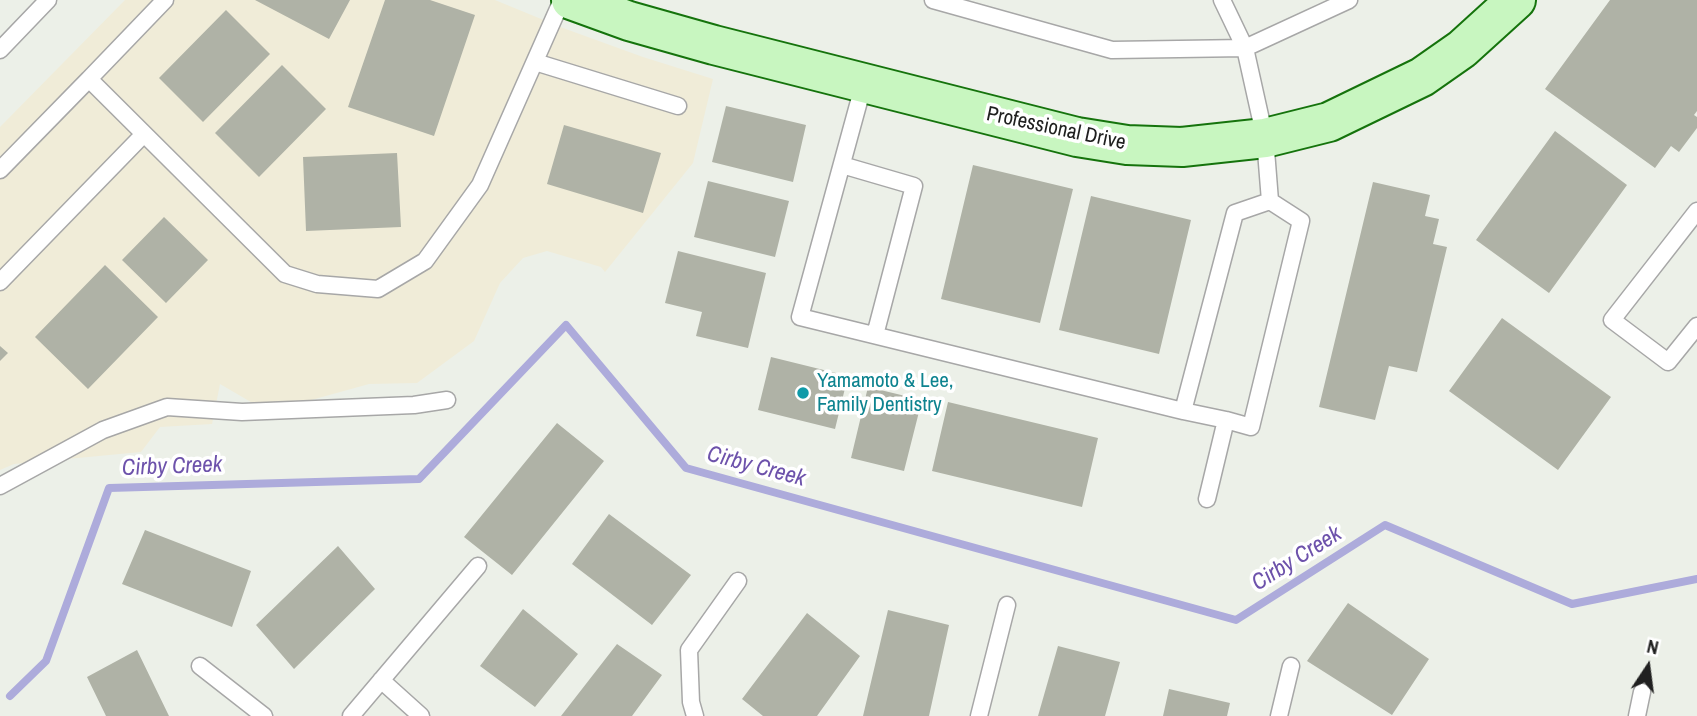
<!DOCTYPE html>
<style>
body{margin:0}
#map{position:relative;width:1697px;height:716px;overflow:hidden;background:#ecf0e8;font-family:"Archivo Narrow",sans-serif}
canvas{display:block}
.north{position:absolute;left:1613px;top:632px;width:70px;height:70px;-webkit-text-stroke:5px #fff;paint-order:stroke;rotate:13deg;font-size:19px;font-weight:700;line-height:28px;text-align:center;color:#202020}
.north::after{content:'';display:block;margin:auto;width:24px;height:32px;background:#202020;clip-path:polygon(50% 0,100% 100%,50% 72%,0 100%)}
</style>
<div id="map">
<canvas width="1697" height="716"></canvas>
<div class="north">N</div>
</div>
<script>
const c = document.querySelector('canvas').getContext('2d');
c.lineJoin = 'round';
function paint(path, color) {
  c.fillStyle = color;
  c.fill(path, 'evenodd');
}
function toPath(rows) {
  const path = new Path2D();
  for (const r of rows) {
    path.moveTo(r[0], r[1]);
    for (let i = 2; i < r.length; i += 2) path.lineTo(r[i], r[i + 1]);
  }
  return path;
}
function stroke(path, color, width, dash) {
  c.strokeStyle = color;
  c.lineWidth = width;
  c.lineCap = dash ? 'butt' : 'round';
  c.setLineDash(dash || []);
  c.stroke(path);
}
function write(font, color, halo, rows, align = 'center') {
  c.font = font + ' "Archivo Narrow",sans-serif';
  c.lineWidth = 7;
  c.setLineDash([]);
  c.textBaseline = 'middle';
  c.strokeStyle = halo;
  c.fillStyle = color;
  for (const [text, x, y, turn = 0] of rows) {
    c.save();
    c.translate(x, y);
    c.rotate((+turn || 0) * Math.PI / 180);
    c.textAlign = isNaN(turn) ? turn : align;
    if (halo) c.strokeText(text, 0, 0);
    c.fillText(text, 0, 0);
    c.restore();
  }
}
paint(toPath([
 [125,0,495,0,563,28,643,57,713,79,693,163,605,272,601,267,547,251,523,258,500,283,474,341,417,383,369,384,268,412,220,384,212,424,160,427,141,452,14,464,0,470,0,127]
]), '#f0ecd8');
stroke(toPath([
 [10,696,46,661,109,488,419,479,566,325,686,468,1236,620,1385,525,1572,604,1697,579]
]), '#adabdb', 8);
paint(toPath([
 [255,0,350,0,329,39],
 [385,0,430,0,475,15,434,136,348,107],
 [1610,0,1697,0,1697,111,1694,115,1697,117,1697,128,1679,152,1671,146,1655,168,1545,89],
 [226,10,270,54,203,122,159,78],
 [282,65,326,109,259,177,215,133],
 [726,106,806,125,793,182,712,162],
 [564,125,661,153,643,213,547,184],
 [1555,131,1627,185,1549,293,1476,240],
 [397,153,401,227,306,231,303,157],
 [973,165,1073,189,1040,323,941,299],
 [708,181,789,201,775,257,694,237],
 [1373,182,1430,195,1425,216,1439,219,1433,244,1447,247,1417,372,1389,366,1375,420,1319,407],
 [1091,196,1191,220,1159,354,1059,330],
 [164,217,208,260,166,303,122,260],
 [678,251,766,273,748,348,696,336,702,312,665,303],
 [105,265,158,317,88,389,35,337],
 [1502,318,1611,397,1558,470,1449,391],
 [0,346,8,353,0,361],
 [771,357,848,376,835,429,758,410],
 [868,387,922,400,904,471,851,458],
 [948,402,1098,438,1082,507,932,471],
 [557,423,604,461,512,575,464,537],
 [609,514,691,575,652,625,572,564],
 [145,530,251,571,232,627,122,584],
 [338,546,375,589,294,669,256,625],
 [1348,603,1429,659,1392,715,1307,661],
 [523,609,578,654,535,707,480,666],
 [888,610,949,625,929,716,863,716],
 [807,613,860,656,817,716,763,716,742,699],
 [617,644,662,675,632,716,561,716],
 [1058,646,1120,662,1105,716,1038,716],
 [137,650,169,716,106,716,87,677],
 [1169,689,1230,703,1227,716,1163,716]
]), '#afb2a6');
const lane = toPath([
 [1222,0,1245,48,1349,0],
 [0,50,48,0],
 [535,62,678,106],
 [89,79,165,0],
 [864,83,800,317,1183,411,1235,213,1270,201,1265,138,1245,48,1112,50,933,0],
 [842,165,914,186,875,335],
 [0,170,89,79,285,274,317,284,378,289,425,261,480,185,562,0],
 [1697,211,1612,320,1668,362,1697,326],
 [0,282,144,134],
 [1183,411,1226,420,1207,499],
 [1226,420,1251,427,1301,221,1270,201],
 [0,486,103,430,167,407,242,412,414,405,447,400],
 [200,666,264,716],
 [381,680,421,716],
 [351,716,478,566],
 [695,716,691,702,689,650,738,581],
 [979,716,1007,605],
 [1279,716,1291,666],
 [1637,716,1642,692]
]);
const secondary = toPath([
 [571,0,629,21,714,45,1077,137,1127,145,1182,147,1265,138,1329,122,1422,77,1462,49,1516,0]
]);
stroke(lane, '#a7a7a7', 19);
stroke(secondary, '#15730c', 42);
stroke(lane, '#fff', 16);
stroke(secondary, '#c8f6c0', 38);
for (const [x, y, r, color] of [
 [803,393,7,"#0f9aa8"]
]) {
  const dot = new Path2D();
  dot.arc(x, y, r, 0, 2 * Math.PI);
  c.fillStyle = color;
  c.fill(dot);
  stroke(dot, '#fff', 2.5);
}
write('21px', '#202020', '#fff', [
 ["Professional Drive",1056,129,12]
]);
write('21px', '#0d838f', '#fff', [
 ["Yamamoto & Lee,",817,381],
 ["Family Dentistry",817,405]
], 'left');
write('italic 23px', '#6d52ab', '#fff', [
 ["Cirby Creek",172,467,-2],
 ["Cirby Creek",756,467,15],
 ["Cirby Creek",1297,559,-32]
]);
</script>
